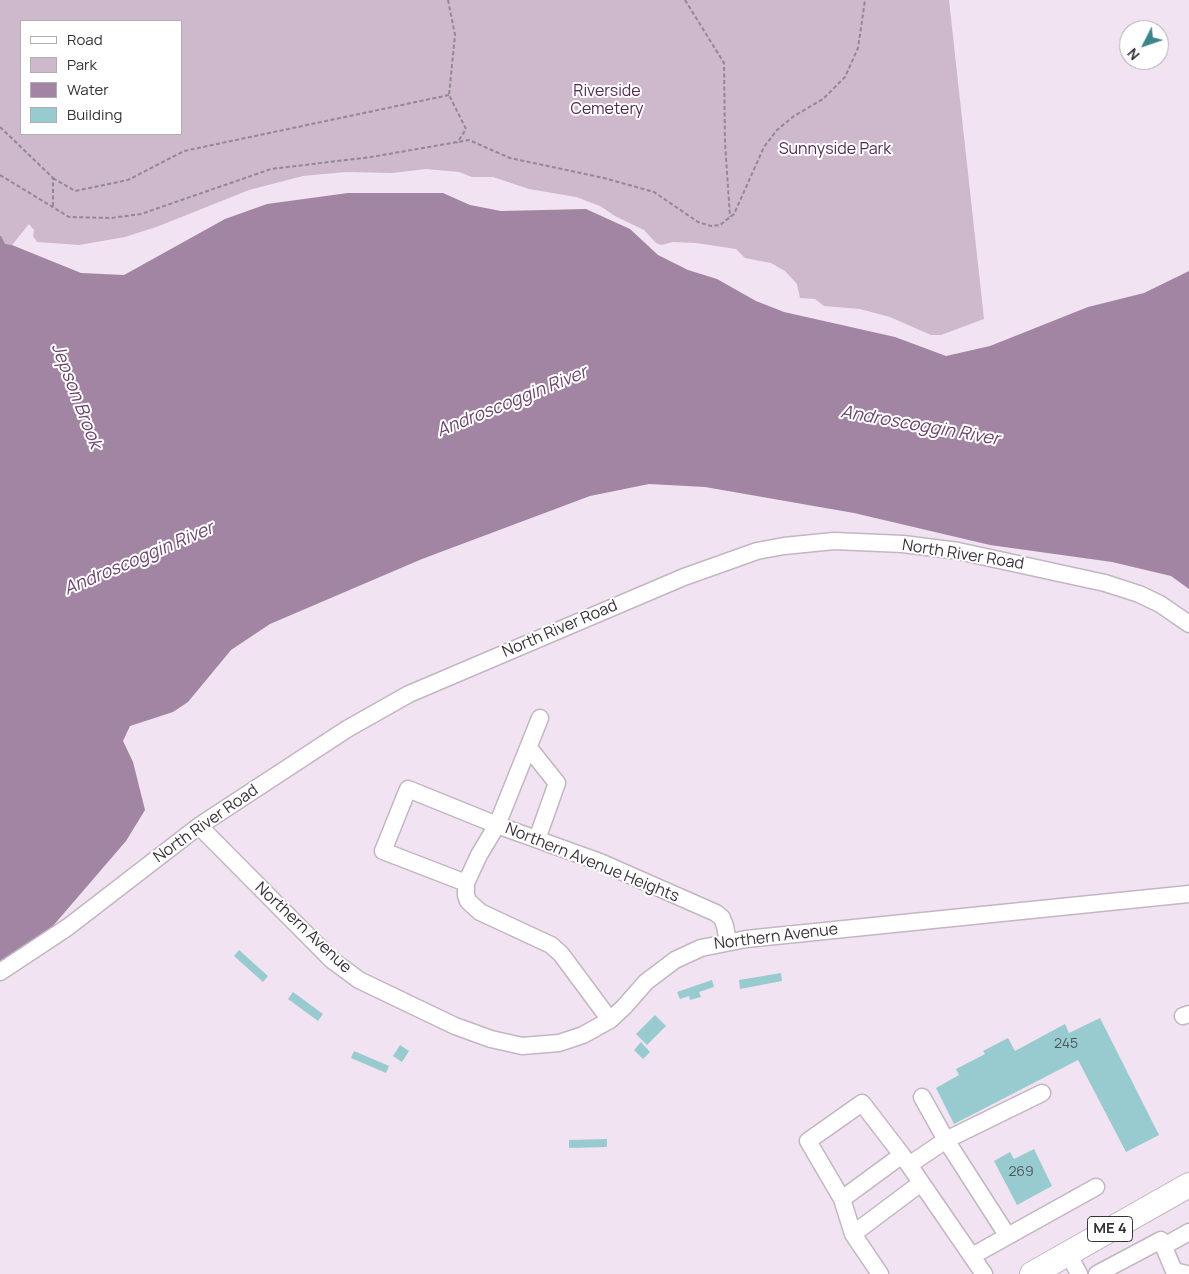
<!DOCTYPE html>
<style>
body{margin:0}
#map{position:relative;width:1189px;height:1274px;overflow:hidden;background:#f1e3f1;font-family:Manrope,sans-serif}
canvas{display:block}
.legend{position:absolute;left:20px;top:20px;width:162px;height:115px;box-sizing:border-box;background:#fff;border:1px solid #afadaf;margin:0;padding:6px 9px;list-style:none;font-size:15px;color:#373237}
.legend li{display:flex;align-items:center;gap:10px;height:25px}
.legend b{width:25px;border:1px solid #afadaf}
.north{position:absolute;left:1119px;top:20px;width:50px;height:50px;box-sizing:border-box;background:#fff;border:1px solid #afadaf;border-radius:50%;rotate:229deg;font-size:14px;font-weight:700;line-height:20px;text-align:center;color:#373237}
.north::after{content:'';display:block;margin:auto;width:18px;height:22px;background:#3d858c;clip-path:polygon(50% 0,100% 100%,50% 72%,0 100%)}
</style>
<div id="map">
<canvas width="1189" height="1274"></canvas>
<ul class="legend">
<li><b style="height:6px;background:#fff"></b>Road</li>
<li><b style="height:14px;background:#cdb8cc"></b>Park</li>
<li><b style="height:14px;background:#a285a2"></b>Water</li>
<li><b style="height:14px;background:#98cbd0"></b>Building</li>
</ul>
<div class="north">N</div>
</div>
<script>
const c = document.querySelector('canvas').getContext('2d');
c.lineJoin = 'round';
function paint(path, color) {
  c.fillStyle = color;
  c.fill(path, 'evenodd');
}
function toPath(rows) {
  const path = new Path2D();
  for (const r of rows) {
    path.moveTo(r[0], r[1]);
    for (let i = 2; i < r.length; i += 2) path.lineTo(r[i], r[i + 1]);
  }
  return path;
}
function stroke(path, color, width, dash) {
  c.strokeStyle = color;
  c.lineWidth = width;
  c.lineCap = dash ? 'butt' : 'round';
  c.setLineDash(dash || []);
  c.stroke(path);
}
function write(font, color, halo, rows, align = 'center') {
  c.font = font + ' Manrope,sans-serif';
  c.lineWidth = 4;
  c.setLineDash([]);
  c.textBaseline = 'middle';
  c.strokeStyle = halo;
  c.fillStyle = color;
  for (const [text, x, y, turn = 0] of rows) {
    c.save();
    c.translate(x, y);
    c.rotate((+turn || 0) * Math.PI / 180);
    c.textAlign = isNaN(turn) ? turn : align;
    if (halo) c.strokeText(text, 0, 0);
    c.fillText(text, 0, 0);
    c.restore();
  }
}
paint(toPath([
 [0,0,949,0,984,319,941,335,931,335,890,317,860,309,824,306,815,299,800,298,797,284,785,271,771,263,745,258,736,249,696,243,673,242,661,245,656,243,644,230,615,216,600,206,576,197,529,189,493,177,472,177,459,172,426,169,392,173,346,172,303,176,249,190,159,226,125,237,79,245,37,242,33,236,34,230,29,224,12,245,0,243],
 [21,21,181,21,181,134,21,134]
]), '#cdb8cc');
paint(toPath([
 [348,193,443,193,470,205,501,211,586,209,630,229,658,255,688,270,717,279,756,301,784,312,895,337,946,356,990,346,1088,307,1144,293,1189,271,1189,589,1171,576,1112,562,990,545,854,513,705,487,649,484,590,496,422,559,270,624,231,650,188,702,173,712,130,726,123,741,133,762,145,810,126,841,40,941,0,972,0,243,12,245,81,273,124,275,225,219,267,204]
]), '#a285a2');
stroke(toPath([
 [0,238,4,247]
]), '#a285a2', 4);
paint(toPath([
 [239,950,268,976,263,982,234,956],
 [781,973,782,981,740,989,739,980],
 [712,980,714,987,699,992,701,997,690,1000,689,996,680,999,677,992],
 [293,992,323,1014,318,1021,288,999],
 [655,1015,666,1026,647,1045,636,1034],
 [1100,1018,1159,1135,1126,1152,1078,1060,954,1124,936,1088,959,1075,956,1069,985,1054,983,1051,1008,1038,1015,1051,1065,1024,1069,1033],
 [641,1042,650,1052,643,1059,634,1050],
 [400,1045,409,1051,402,1062,393,1056],
 [354,1051,389,1066,386,1073,351,1058],
 [607,1139,607,1147,569,1148,569,1140],
 [1034,1149,1052,1186,1017,1205,994,1161,1010,1152,1014,1159]
]), '#98cbd0');
const minor = toPath([
 [529,748,557,783,537,839],
 [199,826,332,960,359,980,455,1026,491,1039,522,1046,559,1043,583,1035,610,1020,624,1007,646,982,675,960,701,948,746,939,1189,894],
 [466,883,383,851,408,789,497,825,540,718],
 [0,972,68,927,199,826,347,729,409,694,684,577,757,551,784,546,834,541,903,544,958,551,1105,583,1139,594,1160,604,1189,624],
 [1183,1016,1189,1014],
 [610,1020,561,954,551,945,480,912,468,901,466,895,466,883,479,855,497,825,600,862,716,913,722,918,725,926,728,942],
 [922,1097,946,1140,909,1165,984,1274],
 [909,1165,902,1155,842,1199,853,1234,921,1183],
 [842,1199,808,1141,862,1103,902,1155],
 [853,1234,880,1274],
 [1007,1235,946,1140,1042,1093],
 [1164,1246,1189,1232],
 [1068,1253,1079,1274],
 [972,1256,1096,1187],
 [1097,1274,1161,1240,1174,1271,1187,1274]
]);
const highway = toPath([
 [1032,1274,1189,1185]
]);
stroke(minor, '#c3b6c3', 19);
stroke(highway, '#c3b6c3', 26);
stroke(toPath([
 [448,0,455,35,449,95,466,129,457,143],
 [685,0,724,63,725,143,730,217],
 [0,127,53,178,53,207],
 [0,175,69,217,111,218,141,214,271,169,371,157,469,140,510,158,604,178,654,192,698,222,711,226,720,225,734,214,764,147,777,130,794,116,823,99,845,77,858,48,865,0],
 [53,178,75,191,128,180,184,151,449,95]
]), '#918891', 2, [4, 2.5]);
stroke(minor, '#fff', 16);
stroke(highway, '#fff', 24);
write('14px', '#4f585d', null, [
 ["245",1066,1044],
 ["269",1021,1172]
]);
for (const [x, y, w] of [
 [1110,1229,45]
]) {
  const box = new Path2D();
  box.roundRect(x - w / 2, y - 12.5, w, 25, 4);
  c.fillStyle = '#fff';
  c.fill(box);
  stroke(box, '#373237', 1);
}
write('bold 15px', '#373237', null, [
 ["ME 4",1110,1229]
]);
write('16px', '#512a52', '#fff', [
 ["Riverside",607,92],
 ["Cemetery",607,110],
 ["Sunnyside Park",835,150]
]);
write('16px', '#373237', '#fff', [
 ["North River Road",963,555,9],
 ["North River Road",560,629,-23],
 ["North River Road",206,824,-35],
 ["Northern Avenue Heights",592,863,22],
 ["Northern Avenue",303,928,43],
 ["Northern Avenue",776,937,-7]
]);
write('italic 18px', '#6d446e', '#fff', [
 ["Jepson Brook",76,396,69],
 ["Androscoggin River",512,402,-22],
 ["Androscoggin River",920,426,10],
 ["Androscoggin River",139,559,-23]
]);
</script>
